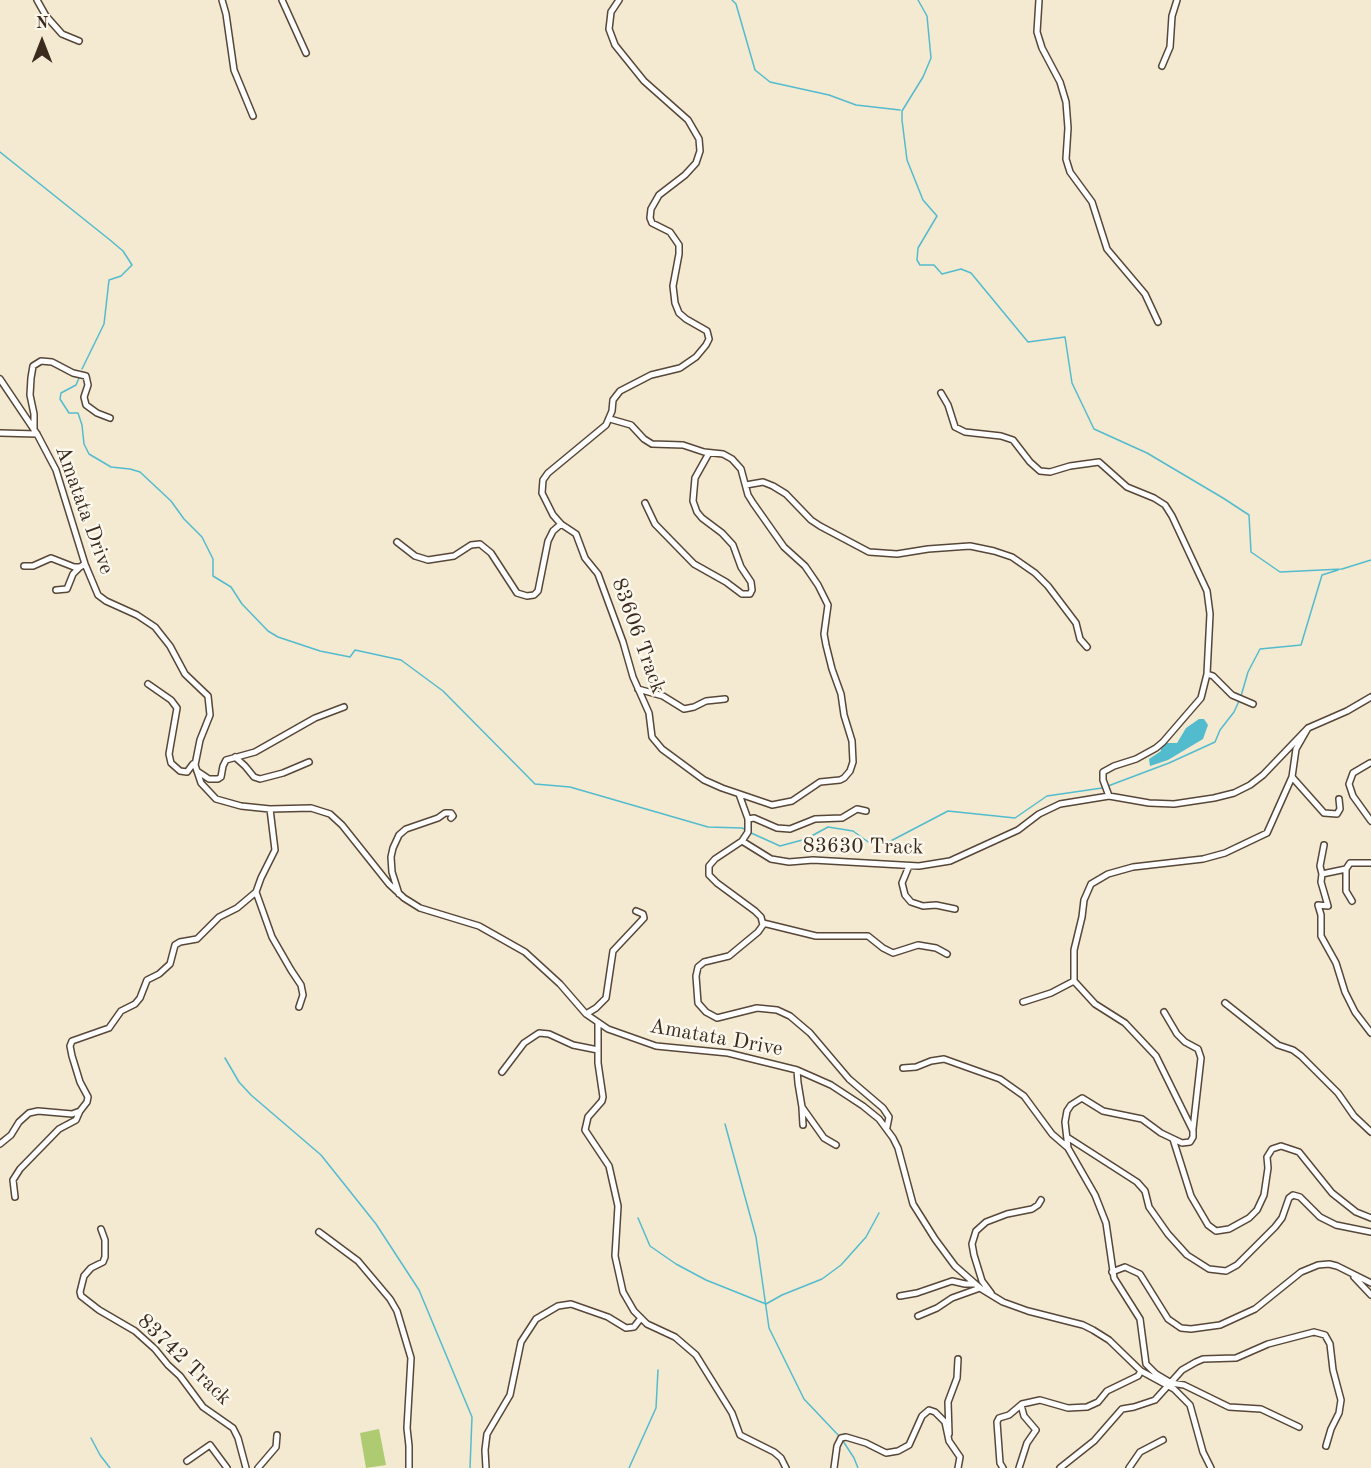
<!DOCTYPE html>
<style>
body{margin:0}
#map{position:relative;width:1371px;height:1468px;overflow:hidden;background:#f4e9d1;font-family:"Old Standard TT",serif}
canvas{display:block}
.north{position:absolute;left:12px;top:12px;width:60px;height:60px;-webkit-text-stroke:4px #fbf7ec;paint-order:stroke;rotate:0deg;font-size:16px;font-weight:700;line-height:24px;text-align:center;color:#3b2a1e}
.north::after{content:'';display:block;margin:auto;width:21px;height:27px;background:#3b2a1e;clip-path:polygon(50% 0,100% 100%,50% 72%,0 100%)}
</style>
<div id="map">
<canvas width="1371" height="1468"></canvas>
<div class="north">N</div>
</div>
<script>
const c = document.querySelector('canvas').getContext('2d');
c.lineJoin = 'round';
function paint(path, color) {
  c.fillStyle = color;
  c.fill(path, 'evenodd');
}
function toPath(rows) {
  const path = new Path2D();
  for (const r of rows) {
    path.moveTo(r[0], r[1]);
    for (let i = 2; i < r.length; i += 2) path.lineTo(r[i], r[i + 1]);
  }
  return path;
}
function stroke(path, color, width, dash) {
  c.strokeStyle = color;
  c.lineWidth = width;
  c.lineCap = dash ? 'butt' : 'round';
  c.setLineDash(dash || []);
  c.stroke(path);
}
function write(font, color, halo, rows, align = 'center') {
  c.font = font + ' "Old Standard TT",serif';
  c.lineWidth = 5;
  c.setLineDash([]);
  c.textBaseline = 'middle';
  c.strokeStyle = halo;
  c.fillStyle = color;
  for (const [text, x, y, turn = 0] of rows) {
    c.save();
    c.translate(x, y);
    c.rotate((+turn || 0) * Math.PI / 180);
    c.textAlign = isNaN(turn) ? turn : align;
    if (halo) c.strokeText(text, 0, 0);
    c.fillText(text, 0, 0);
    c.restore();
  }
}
paint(toPath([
 [379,1429,386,1465,366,1468,360,1433]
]), '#afcb71');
paint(toPath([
 [1199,719,1204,719,1208,725,1203,739,1168,760,1150,766,1149,759,1161,751,1160,746,1167,743,1177,743,1186,728]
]), '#52bcce');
stroke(toPath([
 [732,0,736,4,755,70,770,82,829,95,856,105,900,110],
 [918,0,927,16,931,58,923,77,902,111,902,120,907,160,923,200,937,216,918,248,917,260,920,265,934,265,942,274,961,269,971,273,1028,342,1065,337,1072,383,1094,429,1147,453,1223,498,1249,515,1251,552,1280,572,1342,569],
 [0,152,110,240,123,251,132,265,121,276,109,280,104,324,82,369],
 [79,378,76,385,61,393,60,399,69,413,78,413,82,425,84,444,89,454,111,467,130,469,140,472,171,501,184,519,202,537,213,559,213,576,231,587,242,604,268,631,278,637,320,651,350,657,355,650,401,660,443,691,535,784,570,787,708,827,742,828,746,830],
 [1342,569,1371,560],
 [1241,696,1248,672,1260,649,1301,645,1322,575,1338,570],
 [1108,786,1169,763,1215,742,1220,730,1234,712,1239,701],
 [749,832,780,846,806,839,828,827,853,831,871,844,883,845,948,811,1015,818,1047,796,1102,788],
 [225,1058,239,1082,251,1095,321,1155,376,1224,419,1290,472,1417,470,1468],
 [725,1124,756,1237,769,1328,804,1399,840,1437],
 [638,1218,650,1246,676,1264,706,1280,766,1304,782,1295,822,1279,841,1265,866,1237,879,1213],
 [91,1438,100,1455,110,1468],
 [843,1441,854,1458,858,1468],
 [629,1468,656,1408,658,1370]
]), '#52bcce', 1.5);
const minor = toPath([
 [37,0,46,16,62,34,79,41],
 [222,0,226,14,234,70,253,116],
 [282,0,306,53],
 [1039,0,1037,32,1042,48,1060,82,1066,102,1068,128,1066,159,1070,172,1092,202,1107,249,1145,294,1158,322],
 [1162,66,1170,47,1172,16,1177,0],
 [0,379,37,434,56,470,85,564,98,595,106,601,137,615,155,627,170,646,185,674,208,696,210,715,200,740,195,765,201,783,216,799,241,806,270,809,311,808,330,814,342,825,389,884,404,898,420,908,479,926,525,952,560,984,586,1014,608,1029,656,1046,728,1053,797,1070,831,1085,863,1106,879,1119,893,1138,898,1148,913,1204,935,1239,955,1266,980,1288,1003,1302,1028,1311,1083,1325,1093,1330,1109,1340,1141,1371,1174,1389,1190,1405,1203,1452,1211,1468],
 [941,393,948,405,955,427,965,432,1001,436,1013,440,1030,462,1040,471,1050,472,1070,466,1099,462,1127,487,1154,498,1165,505,1172,516,1207,591,1210,614,1207,674,1201,698,1163,742,1156,748,1136,759,1114,766,1103,772,1103,780,1109,796],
 [610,419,631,425,644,439,652,444,683,445,704,452,723,454,732,459,741,469,748,495,753,503,784,547,805,566,818,585,828,605,824,634,826,645,832,669,841,694,844,715,852,741,853,762,850,771,844,778,840,780,820,782,792,801,772,805,722,788,704,780,662,749,652,737,649,713,633,677,623,642,598,574,585,558,576,534,561,524,553,515,542,493,543,480,548,473,606,425,612,411,613,400,620,391,651,375,680,368,696,357,706,345,709,339,707,331,686,319,679,313,675,303,673,286,679,254,679,245,670,232,652,223,650,218,651,209,659,195,685,175,696,163,700,151,699,139,688,120,644,81,615,45,609,29,610,21,611,12,619,0],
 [34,428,34,414,30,395,31,378,33,366,41,361,52,362,73,373,86,376,88,385,84,397,86,405,97,413,110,418],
 [0,433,37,434],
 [746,485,763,482,773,486,786,494,811,520,820,526,869,552,897,554,928,549,970,546,994,551,1012,557,1035,573,1048,586,1076,623,1080,639,1087,647],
 [645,503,655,524,694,564,726,582,742,594,750,594,752,590,751,582,741,567,733,545,722,533,702,518,697,512,693,501,695,478,709,453],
 [397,542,415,556,428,560,454,556,471,545,480,544,491,553,517,593,527,596,534,595,538,591,548,541,553,531,561,524],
 [24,566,33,566,51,558,74,567,80,567,85,564],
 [56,590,67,589,73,574,80,567],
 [1207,674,1213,676,1232,695,1253,704],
 [148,684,171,700,177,708,169,754,171,763,180,771,187,772,193,764],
 [638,689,663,696,684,709,694,707,706,701,725,699],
 [235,757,245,766,254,777,260,779,283,773,309,762],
 [1370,763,1353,773,1349,784,1353,796,1371,821],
 [197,771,209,779,218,779,221,777,223,766,226,760,255,752,315,718,344,707],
 [1292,777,1324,813,1337,814,1340,809,1339,799],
 [739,794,748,819,748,832,742,841,715,859,709,866,709,875,717,883,755,911,761,917,763,925,758,932,729,956,704,962,698,967,696,976,698,1003,706,1012,717,1018,757,1008,777,1010,790,1016,810,1033,849,1079,883,1108,889,1117,887,1127],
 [748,819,754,818,777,828,790,829,815,819,842,818,857,809,866,811],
 [742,841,771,859,789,862,813,860,919,866,950,861,1018,830,1039,814,1060,804,1109,796,1149,803,1174,804,1214,798,1234,793,1250,785,1263,775,1308,728,1347,711,1371,697],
 [1324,845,1320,866,1322,874,1346,869,1350,863,1371,863],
 [909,866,902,883,905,895,911,902,923,906,936,905,955,909],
 [1346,869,1346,891,1352,901],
 [1322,874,1321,882,1328,906,1318,905,1321,915,1321,936,1336,963,1345,992,1355,1012,1371,1033],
 [256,892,272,937,291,970,301,985,303,995,299,1007],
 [399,894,392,872,391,857,393,848,399,835,406,829,438,818,445,813,451,813,453,816,451,818],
 [763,923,816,936,868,936,883,948,893,953,918,945,936,948,947,954],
 [1023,1002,1051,993,1074,981],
 [1225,1003,1278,1045,1293,1050,1301,1056,1338,1093,1354,1116,1371,1132],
 [1164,1012,1177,1034,1185,1042,1198,1049,1201,1058,1193,1129],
 [586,1014,596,1008,606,998,613,951,644,918,643,914,636,911],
 [598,1023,598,1063,603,1097,602,1101,588,1117,585,1130,609,1166,618,1206,615,1256,623,1292,634,1311,647,1324,675,1337,696,1355,732,1413,740,1435,774,1452,781,1458,786,1468],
 [903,1068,916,1067,931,1061,944,1059,1000,1079,1024,1096,1052,1134,1067,1147],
 [797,1070,798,1083,802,1107,824,1138,836,1145],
 [502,1072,524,1043,539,1033,549,1034,573,1045,598,1050],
 [802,1108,803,1125],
 [1067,1137,1137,1182,1145,1191,1149,1207,1168,1234,1187,1255,1209,1269,1226,1271,1237,1265,1275,1227,1282,1218,1289,1198,1293,1195,1300,1197,1320,1217,1336,1225,1371,1232],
 [1173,1139,1191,1196,1208,1225,1216,1231,1229,1229,1249,1218,1257,1210,1264,1195,1268,1168,1267,1157,1272,1149,1281,1146,1299,1152,1332,1193,1356,1212,1371,1218],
 [0,1144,11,1135,19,1122,29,1113,38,1111,72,1114,80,1111,87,1102,88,1097,80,1082,72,1056,70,1046,72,1041,109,1028,121,1011,135,1004,140,998,147,980,159,974,170,964,175,945,180,942,197,939,219,917,237,908,256,892,261,878,275,850,270,809],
 [15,1197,13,1180,20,1169,59,1129,76,1120,80,1111],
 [101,1229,105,1240,105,1257,103,1262,91,1268,84,1276,80,1292,81,1296,99,1310,135,1331,155,1349,168,1365,180,1376,203,1407,233,1428,238,1438,246,1468],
 [319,1232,358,1261,390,1299,397,1311,411,1358,407,1428,409,1446,409,1468],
 [1112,1272,1125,1267,1140,1274,1168,1319,1181,1328,1191,1329,1220,1325,1255,1309,1301,1272,1318,1265,1329,1264,1337,1266,1371,1283],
 [1354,1277,1371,1295],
 [991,1293,982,1281,974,1255,972,1244,976,1231,986,1222,1007,1214,1032,1209,1038,1205,1041,1200],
 [900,1296,917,1293,952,1281,965,1284,974,1284],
 [918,1316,937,1308,952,1298,980,1288],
 [1171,1383,1156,1374,1146,1364,1140,1319,1114,1278,1106,1223,1095,1195,1068,1148,1065,1122,1067,1111,1071,1105,1082,1098,1103,1111,1142,1119,1161,1133,1182,1143,1190,1142,1193,1137,1193,1131,1156,1056,1125,1023,1095,1004,1074,981,1074,950,1082,917,1084,900,1091,884,1108,874,1133,867,1203,859,1225,853,1267,833,1292,777,1296,749,1308,728],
 [1171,1383,1184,1385,1229,1407,1261,1409,1299,1427],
 [949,1434,948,1402,957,1378,958,1359],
 [187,1461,210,1445,227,1468],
 [258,1468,276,1447,277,1435],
 [486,1468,485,1450,487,1434,510,1395,521,1342,536,1319,558,1306,571,1304,608,1317,626,1328,634,1327,641,1318],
 [834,1468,837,1446,841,1438,846,1437,866,1443,886,1453,898,1451,909,1445,922,1416,929,1410,935,1412,945,1422,949,1441,960,1457,958,1468],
 [1003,1468,1000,1463,997,1422,999,1418,1009,1415,1022,1404,1040,1400,1068,1408,1087,1407,1098,1402,1107,1391,1138,1376,1141,1371],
 [1019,1468,1027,1443,1036,1430,1024,1416,1021,1405],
 [1060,1468,1094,1441,1122,1409,1134,1407,1155,1400,1182,1370,1196,1362,1203,1359,1236,1358,1268,1344,1314,1332,1325,1335,1330,1344,1333,1370,1341,1400,1339,1413,1331,1429,1326,1446],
 [1129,1468,1140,1452,1163,1440]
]);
stroke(minor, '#574739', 8);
stroke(minor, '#fff', 5);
write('21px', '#3b2a1e', '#fbf7ec', [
 ["Amatata Drive",84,510,70],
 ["83606 Track",638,636,70],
 ["83630 Track",863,847,1],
 ["Amatata Drive",716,1038,10],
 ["83742 Track",184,1360,44]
]);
</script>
